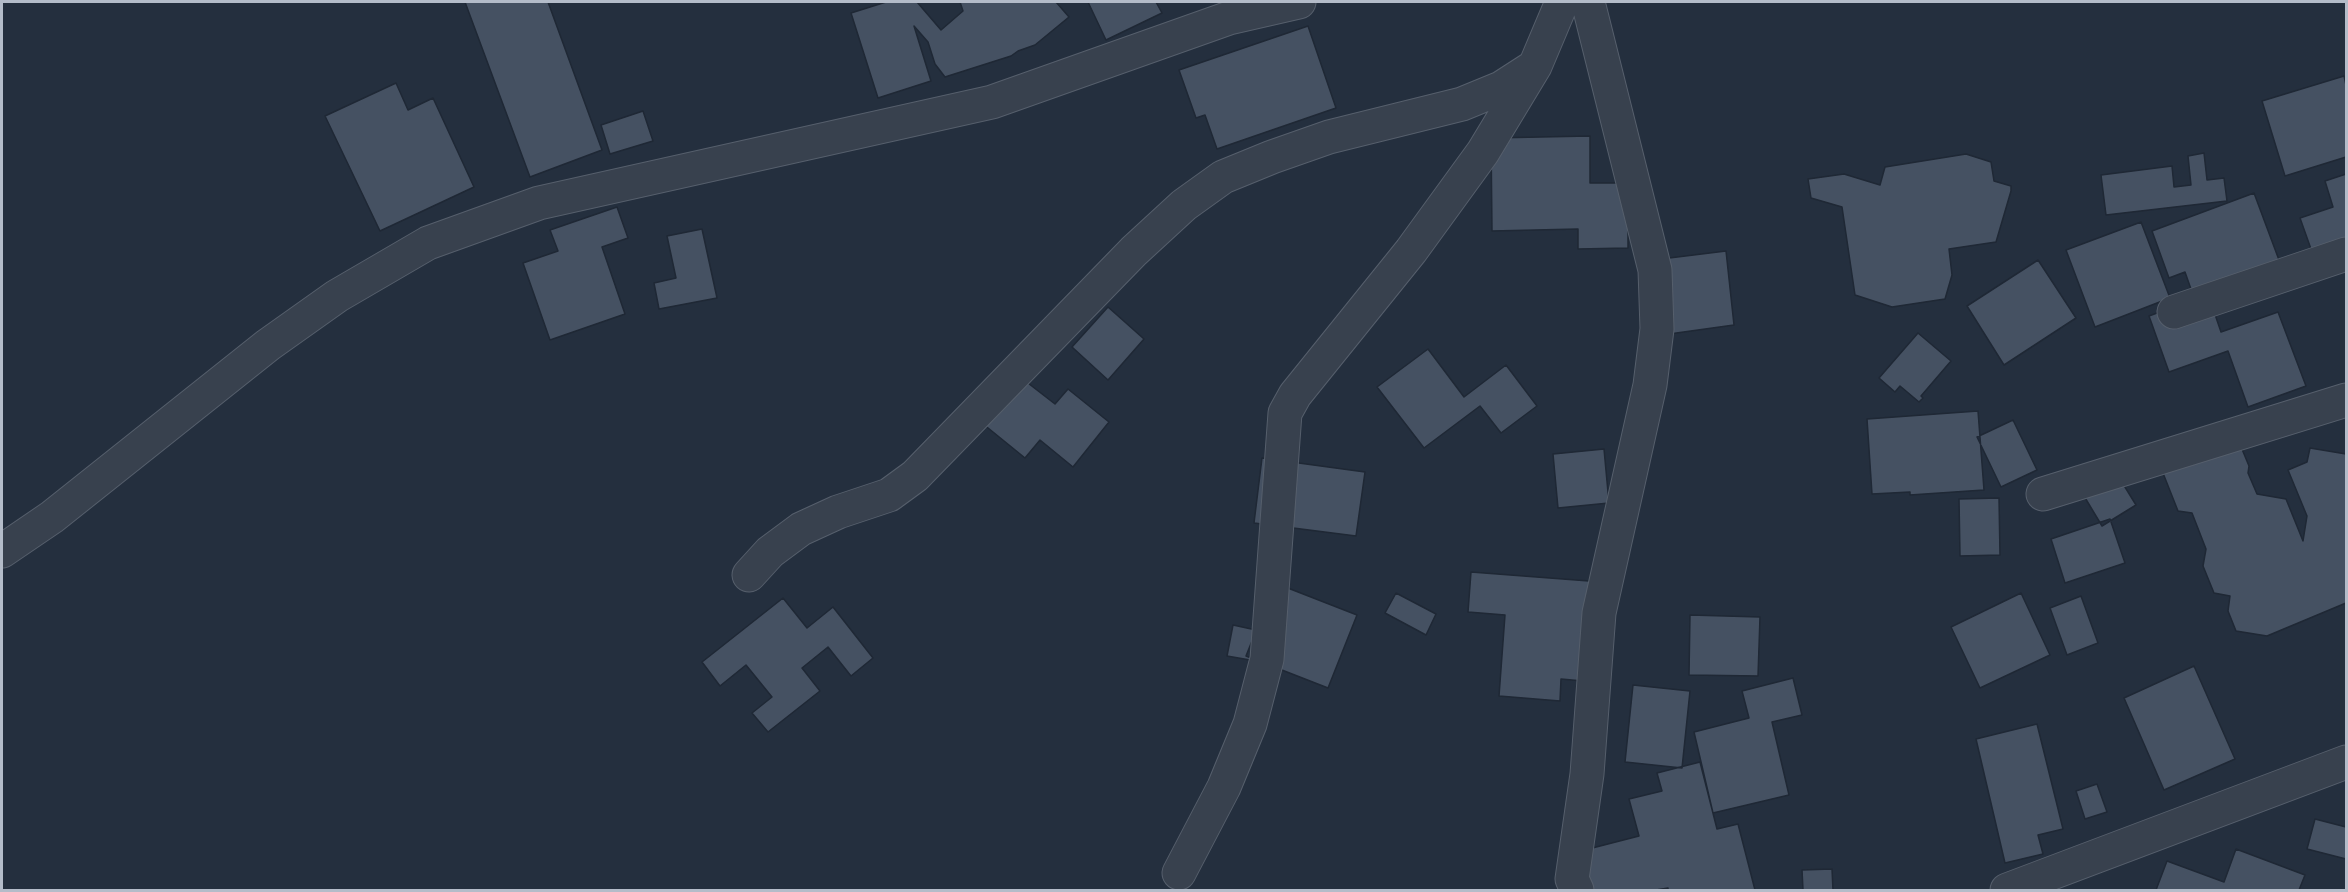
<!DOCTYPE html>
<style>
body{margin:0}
#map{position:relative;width:2348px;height:892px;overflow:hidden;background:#242f3e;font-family:Karla,sans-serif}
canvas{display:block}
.frame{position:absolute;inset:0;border:3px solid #b4bcc9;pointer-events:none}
</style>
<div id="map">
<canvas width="2348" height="892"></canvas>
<div class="frame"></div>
</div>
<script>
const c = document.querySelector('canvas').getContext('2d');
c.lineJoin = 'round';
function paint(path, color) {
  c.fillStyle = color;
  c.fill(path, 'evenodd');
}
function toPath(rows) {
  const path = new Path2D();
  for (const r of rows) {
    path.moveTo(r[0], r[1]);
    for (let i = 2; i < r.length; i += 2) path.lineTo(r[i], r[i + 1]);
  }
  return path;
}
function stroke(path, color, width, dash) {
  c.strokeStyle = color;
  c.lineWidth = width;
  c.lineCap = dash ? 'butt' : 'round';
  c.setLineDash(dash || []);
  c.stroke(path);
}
const building = toPath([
 [465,2,548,2,602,150,530,177,465,2],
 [886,2,917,2,941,30,963,11,960,2,1056,2,1069,17,1035,45,1018,51,1011,56,945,77,935,64,928,42,914,26,931,81,878,98,851,13,886,2],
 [1088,2,1156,2,1162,13,1106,40,1088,2],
 [1308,26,1336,108,1217,149,1205,115,1196,118,1179,70,1308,26],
 [2344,76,2346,85,2346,157,2285,176,2262,101,2344,76],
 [396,83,408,110,433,98,474,187,380,231,325,116,396,83],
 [643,111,653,141,610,154,601,125,643,111],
 [1590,136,1590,183,1628,183,1628,248,1578,249,1578,229,1492,231,1491,138,1590,136],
 [2204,153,2207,180,2224,178,2227,201,2106,215,2101,175,2172,166,2174,187,2191,185,2188,156,2204,153],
 [1966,154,1991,162,1994,181,2011,186,2011,191,1996,242,1949,249,1952,275,1945,299,1892,307,1855,295,1842,207,1811,198,1808,179,1844,174,1880,185,1885,167,1966,154],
 [2346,174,2346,238,2311,249,2300,218,2333,207,2325,181,2346,174],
 [2254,193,2279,260,2192,292,2185,272,2169,278,2152,231,2254,193],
 [617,207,628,238,602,247,625,314,550,340,523,263,558,251,550,230,617,207],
 [2141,222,2170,298,2095,327,2066,250,2141,222],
 [702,229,717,298,659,309,654,283,676,278,667,236,702,229],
 [1726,251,1734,325,1662,335,1653,260,1726,251],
 [2038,260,2076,318,2004,365,1967,306,2038,260],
 [2208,294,2221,332,2278,312,2306,386,2248,407,2228,351,2169,372,2149,316,2208,294],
 [1108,307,1144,339,1108,380,1072,347,1108,307],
 [1918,333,1951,361,1921,396,1923,398,1919,402,1900,386,1895,392,1879,378,1918,333],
 [1428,349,1464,397,1506,365,1537,406,1501,433,1480,406,1424,448,1377,387,1428,349],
 [1015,373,1055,404,1068,389,1109,422,1073,467,1040,440,1025,458,977,419,1015,373],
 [1978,411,1984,490,1910,495,1910,492,1872,494,1867,419,1978,411],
 [2013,420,2037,470,2001,487,1977,437,2013,420],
 [2237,437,2249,466,2248,473,2257,494,2286,499,2303,541,2307,516,2288,470,2307,462,2310,448,2346,454,2346,603,2267,636,2236,631,2228,611,2230,596,2214,593,2203,566,2206,549,2192,513,2178,511,2161,468,2237,437],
 [1604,449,1609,503,1558,508,1553,454,1604,449],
 [1262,458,1365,472,1356,536,1254,523,1262,458],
 [2109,461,2136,505,2102,526,2075,481,2109,461],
 [1999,498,2000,555,1960,556,1959,499,1999,498],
 [2110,519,2125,563,2065,583,2051,539,2110,519],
 [1471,572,1602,582,1594,682,1561,679,1560,701,1499,696,1505,615,1468,612,1471,572],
 [1275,583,1357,615,1328,688,1246,656,1275,583],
 [1396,593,1436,614,1426,635,1385,613,1396,593],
 [2021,593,2050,655,1980,688,1951,627,2021,593],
 [2081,596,2098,643,2067,655,2050,608,2081,596],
 [783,598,807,628,833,607,873,658,851,676,828,647,802,668,820,691,768,732,752,713,772,697,746,665,720,686,702,662,783,598],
 [1690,615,1760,617,1758,676,1689,675,1690,615],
 [1233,625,1256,630,1250,660,1227,656,1233,625],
 [2194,666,2235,759,2164,790,2124,698,2194,666],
 [1793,678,1802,715,1772,722,1789,795,1713,813,1694,732,1749,718,1742,691,1793,678],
 [1633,685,1690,691,1682,768,1625,762,1633,685],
 [2037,724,2063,829,2038,835,2043,854,2005,863,1976,739,2037,724],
 [1700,762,1717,829,1738,824,1755,890,1668,890,1668,888,1656,890,1578,890,1569,854,1639,836,1629,799,1662,791,1657,773,1700,762],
 [2097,784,2107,812,2085,819,2076,791,2097,784],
 [2315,819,2346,827,2346,859,2307,849,2315,819],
 [2236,849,2305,875,2299,890,2156,890,2167,861,2224,882,2236,849],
 [1832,869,1833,890,1803,890,1802,870,1832,869]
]);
paint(building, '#455162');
stroke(building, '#1f2835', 1.5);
const minor = toPath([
 [2174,312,2346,254],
 [2043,494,2346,400],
 [2,551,52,517,268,345,337,296,428,243,539,203,992,102,1229,18,1299,2],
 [749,575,770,552,801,529,838,512,889,495,915,476,1134,251,1184,205,1223,177,1272,157,1329,137,1462,104,1501,88,1532,68],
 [1179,873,1224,787,1250,724,1267,659,1285,413,1295,395,1411,251,1483,152,1535,66,1562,2],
 [1577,890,1572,879,1587,774,1599,613,1650,385,1657,329,1655,270,1588,2],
 [2007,890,2346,762]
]);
stroke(minor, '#565f6c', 35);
stroke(minor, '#38414e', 33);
</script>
